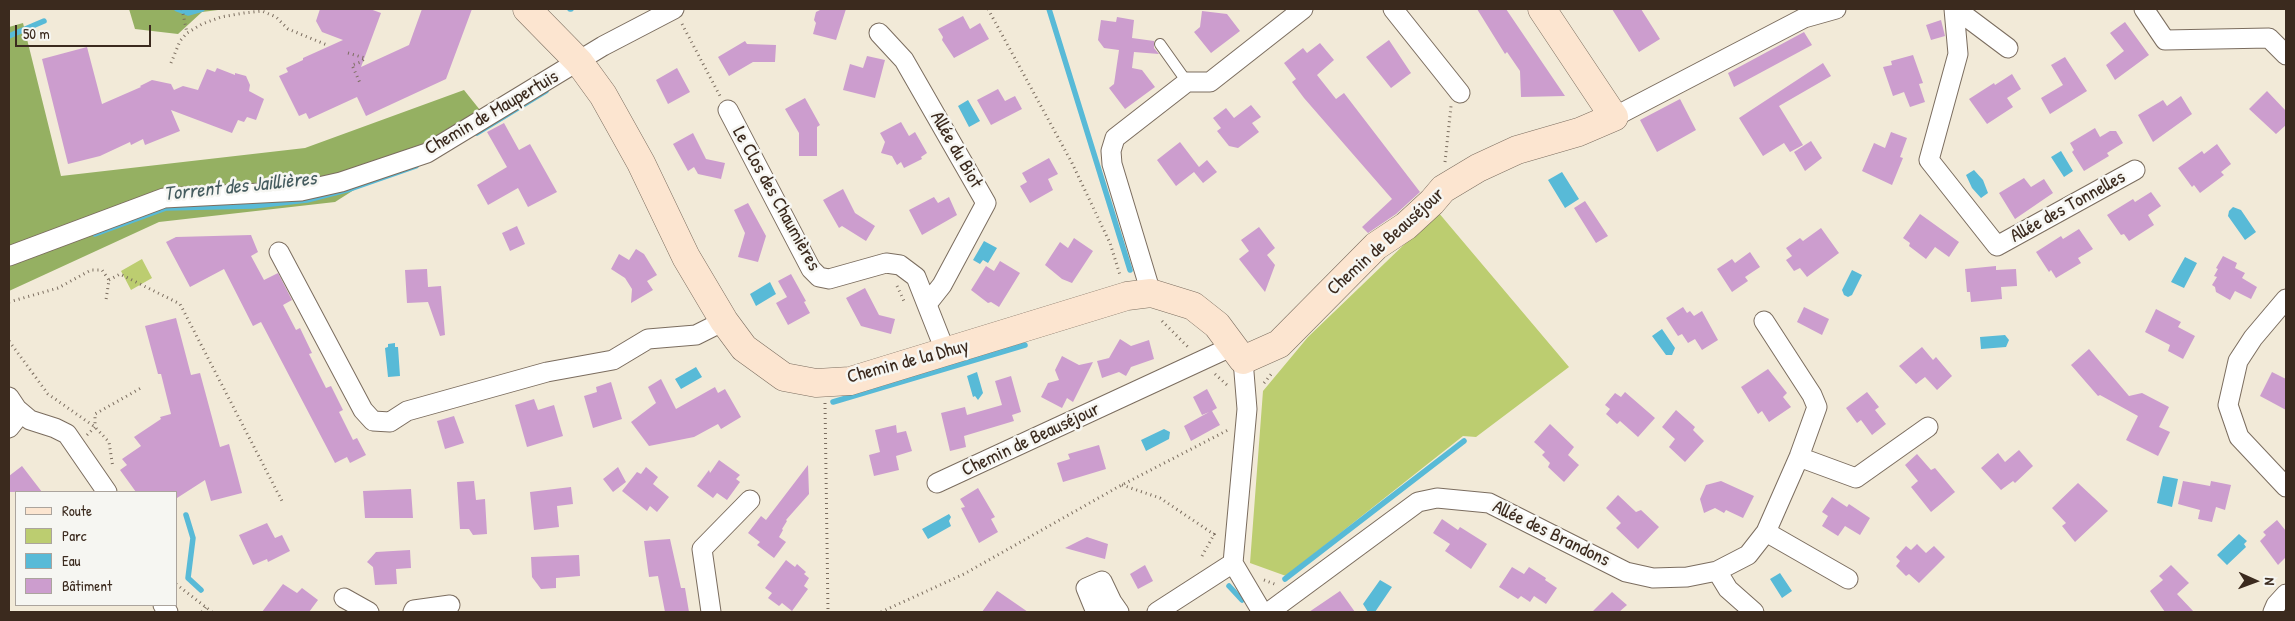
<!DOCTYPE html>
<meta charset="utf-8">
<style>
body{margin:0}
#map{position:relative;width:2295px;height:621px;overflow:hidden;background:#f2ead8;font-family:"Patrick Hand",sans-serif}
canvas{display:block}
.frame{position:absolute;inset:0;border:10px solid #3b2a1e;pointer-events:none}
.legend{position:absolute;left:15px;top:491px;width:162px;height:115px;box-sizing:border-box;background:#f6f6f2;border:1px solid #aba49d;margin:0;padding:6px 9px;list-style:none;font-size:15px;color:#3b2a1e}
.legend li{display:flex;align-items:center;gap:10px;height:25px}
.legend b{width:25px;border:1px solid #aba49d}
.north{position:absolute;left:2230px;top:556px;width:50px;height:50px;-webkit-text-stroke:4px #f6f6f2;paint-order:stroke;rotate:92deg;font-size:14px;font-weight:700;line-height:20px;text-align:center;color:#3b2a1e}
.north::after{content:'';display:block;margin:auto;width:18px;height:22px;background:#3b2a1e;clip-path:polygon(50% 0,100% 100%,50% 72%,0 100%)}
.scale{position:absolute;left:15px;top:25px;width:136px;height:22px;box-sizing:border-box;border:2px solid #3b2a1e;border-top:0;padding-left:6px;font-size:15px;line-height:18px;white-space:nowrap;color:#3b2a1e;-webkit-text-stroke:4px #f6f6f2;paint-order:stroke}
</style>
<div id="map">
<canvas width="2295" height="621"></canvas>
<div class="frame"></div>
<ul class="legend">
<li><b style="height:6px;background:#fce5d0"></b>Route</li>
<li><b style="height:14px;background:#bccd70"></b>Parc</li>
<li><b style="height:14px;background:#58bad7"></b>Eau</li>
<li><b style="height:14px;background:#cc9dce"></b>Bâtiment</li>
</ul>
<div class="north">N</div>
<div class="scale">50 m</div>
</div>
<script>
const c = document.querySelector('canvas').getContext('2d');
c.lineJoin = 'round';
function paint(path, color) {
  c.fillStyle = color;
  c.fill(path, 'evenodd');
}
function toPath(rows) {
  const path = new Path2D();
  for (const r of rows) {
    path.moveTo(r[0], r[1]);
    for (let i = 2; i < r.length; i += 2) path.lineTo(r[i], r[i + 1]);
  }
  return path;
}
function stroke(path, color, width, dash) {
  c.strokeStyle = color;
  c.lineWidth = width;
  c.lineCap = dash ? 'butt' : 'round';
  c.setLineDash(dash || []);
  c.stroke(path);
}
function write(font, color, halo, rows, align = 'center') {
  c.font = font + ' "Patrick Hand",sans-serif';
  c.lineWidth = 5;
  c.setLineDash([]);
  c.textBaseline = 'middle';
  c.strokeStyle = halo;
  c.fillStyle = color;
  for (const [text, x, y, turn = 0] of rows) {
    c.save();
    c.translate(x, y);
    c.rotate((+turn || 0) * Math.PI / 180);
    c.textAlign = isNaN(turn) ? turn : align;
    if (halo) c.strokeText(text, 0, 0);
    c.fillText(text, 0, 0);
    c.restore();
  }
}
paint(toPath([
 [1438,212,1569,367,1476,437,1463,436,1286,576,1250,563,1263,391,1308,337],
 [142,259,152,278,131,290,121,271]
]), '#bccd70');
paint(toPath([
 [129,9,226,9,202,12,178,34,135,29],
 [23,23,61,176,305,148,464,90,480,110,335,202,159,222,9,291,9,27]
]), '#95b062');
paint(toPath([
 [968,100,980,121,969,127,958,106],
 [2061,151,2073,171,2064,177,2051,157],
 [1974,170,1983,180,1988,193,1981,198,1972,188,1966,175],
 [1562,172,1579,199,1565,208,1548,180],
 [2233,207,2241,210,2256,232,2245,240,2228,216,2229,211],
 [984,241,997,248,988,263,983,260,980,264,973,260],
 [2185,257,2197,263,2184,288,2171,282],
 [1852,270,1862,275,1852,295,1848,297,1844,295,1842,290],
 [770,282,776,294,756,306,750,294],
 [1662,329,1675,348,1672,355,1666,355,1652,336],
 [2005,335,2009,340,2006,347,1981,349,1980,337],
 [395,343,395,347,398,347,400,376,388,377,385,348,388,347,388,344],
 [696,367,702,377,681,389,675,379],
 [977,372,983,393,978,400,975,396,973,397,967,376],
 [1164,429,1170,432,1169,439,1146,451,1141,440],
 [2163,476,2178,479,2172,507,2157,503],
 [949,514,951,517,949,521,951,526,928,539,922,529],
 [2239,534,2247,541,2244,544,2246,547,2227,565,2217,555],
 [1780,573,1792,591,1782,598,1770,579],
 [1380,580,1392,587,1375,612,1368,612,1363,604]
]), '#58bad7');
stroke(toPath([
 [177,9,188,13,202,9],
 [570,9,571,9],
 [1049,9,1130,270],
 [9,36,44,21],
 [477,133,546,91],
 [95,234,166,208,253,206,307,200,350,189,416,166],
 [833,402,1025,345],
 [186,515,193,538,188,578,201,590],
 [1285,579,1464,441],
 [1229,586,1242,600]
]), '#58bad7', 5.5);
paint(toPath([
 [320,9,370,9,381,13,361,67,409,45,422,9,472,9,446,79,366,116,357,97,309,119,306,113,299,116,279,76,288,72,286,68,303,60,303,58,343,40,322,32,316,21],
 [822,9,846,9,836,40,813,34,816,23,814,20,816,12],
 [1477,9,1506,9,1565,96,1521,97,1520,71,1507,52,1505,54],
 [1612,9,1641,9,1660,39,1639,52],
 [1202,11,1227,14,1240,31,1211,53,1194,32,1200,27],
 [963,16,970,29,980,23,989,39,954,58,942,40,943,37,938,29],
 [1117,17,1134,20,1132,38,1154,41,1154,48,1159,54,1134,52,1132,68,1142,70,1155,87,1125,109,1109,88,1114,84,1119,50,1104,48,1098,40,1101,20,1116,22],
 [1941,20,1945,36,1931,40,1926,25],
 [2125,22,2149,55,2115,80,2106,65,2124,51,2110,33],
 [1804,32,1812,45,1734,87,1728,73],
 [1389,40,1411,73,1391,88,1366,57],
 [745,41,747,44,776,45,775,62,753,62,729,76,718,57],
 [1320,43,1334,60,1317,75,1336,99,1344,93,1420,192,1396,214,1368,233,1362,227,1392,199,1304,98,1292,82,1296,79,1284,63,1303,48,1307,53],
 [87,47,102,104,141,87,140,86,152,80,171,84,174,90,183,86,198,90,207,69,215,72,217,68,235,75,235,73,246,76,250,85,249,91,264,99,256,120,247,117,244,122,238,120,232,133,171,110,180,131,145,145,143,139,131,145,130,142,100,156,68,164,42,59],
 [1913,55,1923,83,1919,84,1925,102,1910,107,1904,92,1893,96,1883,67,1892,65,1891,61],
 [867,56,885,60,875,98,843,90,850,64,863,68],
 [2065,57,2087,91,2050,114,2041,98,2063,85,2051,65],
 [1823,63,1831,76,1779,106,1803,145,1790,152,1784,143,1763,156,1739,118],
 [677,68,690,92,668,104,656,80],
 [2012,74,2021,89,2007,98,2013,107,1987,124,1969,99,1994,83,1995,85],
 [998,89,1005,101,1015,96,1022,109,991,125,977,100],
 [2267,91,2286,111,2286,125,2276,134,2249,109],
 [2181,96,2192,114,2153,142,2138,115,2163,100,2167,106],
 [805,98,820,125,817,127,817,156,799,156,799,133,785,109],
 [1680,99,1696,130,1657,152,1640,120],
 [1251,105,1261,117,1252,123,1259,132,1238,148,1229,146,1217,131,1221,128,1213,118,1226,108,1234,118],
 [901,122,909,136,915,132,927,153,921,157,922,159,904,168,901,162,897,165,892,156,881,153,885,142,880,133],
 [504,123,519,150,530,144,557,192,528,207,518,188,488,205,477,185,507,167,487,132],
 [2095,128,2100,137,2110,131,2116,131,2123,143,2107,153,2109,156,2084,171,2072,152,2074,150,2070,143],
 [1891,132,1907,138,1900,157,1903,158,1892,185,1862,171,1874,143,1885,148],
 [693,133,706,159,725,163,721,179,698,174,694,167,688,171,673,144],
 [1811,141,1822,158,1805,171,1794,152],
 [1180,142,1199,167,1207,160,1217,172,1203,183,1194,172,1176,186,1157,160],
 [2217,144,2231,164,2221,172,2224,175,2200,193,2194,185,2192,187,2178,168,2202,151,2204,154],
 [1049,158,1058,174,1048,179,1053,190,1030,203,1020,186,1027,182,1022,173],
 [2024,178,2031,187,2044,179,2053,193,2015,219,1999,193],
 [843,189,855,213,875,226,866,241,842,226,839,228,823,200],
 [2151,192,2161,206,2148,215,2154,225,2129,241,2124,234,2121,235,2107,215,2133,199,2135,202],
 [934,197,938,203,949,197,957,215,922,235,909,210],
 [1585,201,1608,236,1596,243,1574,208],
 [748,203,766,236,758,262,738,257,745,233,734,210],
 [1920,214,1959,242,1949,257,1935,247,1926,259,1909,246,1910,243,1903,238],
 [517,226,525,244,510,251,502,233],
 [1259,227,1275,248,1267,255,1275,265,1265,292,1239,259,1249,251,1241,240],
 [1821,228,1839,253,1807,277,1800,268,1794,271,1786,260,1792,256,1786,248,1800,238,1803,241],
 [2079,229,2093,249,2078,258,2081,263,2056,278,2051,270,2049,272,2036,252,2061,236,2063,239],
 [251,235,258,252,251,256,264,280,278,273,292,300,283,305,296,330,300,328,312,353,309,354,326,388,331,386,343,410,339,412,353,440,357,438,366,455,350,463,347,457,335,463,261,322,253,326,224,269,190,287,166,242,176,237],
 [1074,238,1093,251,1072,283,1062,279,1045,265,1060,242,1068,248],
 [636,249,644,254,657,275,647,281,653,290,631,303,632,289,625,278,611,269,619,254,629,260],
 [1750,252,1760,267,1745,277,1748,281,1732,292,1717,269,1732,259,1735,263],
 [2223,256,2237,263,2235,268,2245,273,2242,278,2257,287,2251,299,2235,291,2230,300,2216,292,2215,287,2212,285,2217,277,2214,276,2218,269,2216,268],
 [1000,261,1020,273,999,307,991,302,988,303,971,290,986,266,994,271],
 [1996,266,1996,270,2016,269,2017,286,2001,287,2002,299,1971,302,1970,292,1967,292,1965,269],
 [427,269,428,287,441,286,445,335,440,336,428,302,407,303,405,270],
 [791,274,806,301,804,302,810,313,788,325,776,303,787,297,778,281],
 [865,288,879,315,895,319,891,334,861,326,846,298],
 [1683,307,1687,313,1690,311,1694,316,1702,311,1718,340,1702,350,1695,339,1688,343,1682,334,1678,336,1666,318],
 [1804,307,1829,319,1822,335,1797,322],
 [2156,309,2181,322,2178,327,2195,336,2183,359,2168,351,2170,345,2145,332],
 [176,318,191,375,200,373,220,447,229,444,242,493,211,501,205,480,177,498,176,492,136,492,120,470,127,465,122,459,141,446,134,437,161,419,160,417,171,414,161,374,158,374,145,326],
 [1120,339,1131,346,1149,340,1154,359,1131,367,1126,376,1119,372,1102,378,1097,361,1109,358],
 [1922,347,1933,360,1936,357,1952,376,1937,390,1925,377,1916,384,1899,366],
 [2089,349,2129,396,2142,393,2169,407,2159,427,2170,432,2158,456,2126,440,2138,416,2100,395,2098,396,2071,365],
 [1062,356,1079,365,1093,362,1073,402,1067,398,1062,408,1041,397,1048,383,1059,380,1055,370],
 [1768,369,1787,393,1783,397,1791,407,1769,422,1762,411,1758,414,1741,387],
 [2272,372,2286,379,2286,410,2260,396],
 [1011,376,1021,412,1012,415,1014,421,964,436,966,447,950,451,941,413,965,407,967,415,1002,405,995,381],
 [661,379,676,409,715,387,718,393,725,389,741,417,721,429,718,424,694,437,649,446,631,422,656,403,648,387],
 [611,382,622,419,593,428,584,396,597,392,596,387],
 [1207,389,1217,408,1212,411,1220,425,1191,441,1184,426,1209,412,1202,415,1193,397],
 [1625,392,1655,418,1638,437,1620,421,1617,424,1606,414,1610,409,1605,405,1615,393,1621,397],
 [1867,392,1879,407,1875,410,1886,424,1872,435,1861,420,1857,423,1846,408],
 [534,399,538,410,554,405,563,436,527,447,515,405],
 [1676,410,1695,427,1693,430,1704,441,1685,462,1669,447,1675,439,1662,427],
 [454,416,464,443,445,449,437,421],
 [1550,424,1574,447,1568,455,1579,465,1564,482,1548,467,1550,463,1542,455,1545,452,1534,442],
 [896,425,897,433,906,431,912,451,896,456,899,470,874,476,869,455,880,452,875,430],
 [1099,445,1106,469,1063,482,1057,463,1070,459,1068,454],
 [2019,450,2033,466,2015,483,2013,481,2001,490,1981,468,1998,453,2005,462],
 [1917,454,1931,470,1935,468,1955,492,1931,512,1911,487,1918,481,1905,465],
 [719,460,740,475,736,479,740,482,727,500,717,493,713,498,697,486,709,470,710,473],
 [808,465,809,494,786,520,787,521,782,529,783,530,779,537,786,542,774,558,757,545,760,542,748,533,761,516,766,520],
 [22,466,42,492,9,492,9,476],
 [618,467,626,482,613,492,603,479],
 [646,467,658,477,653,484,669,497,657,512,650,506,647,511,622,491,637,472,641,474],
 [474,481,476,500,485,499,487,534,473,535,469,529,460,529,457,482],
 [1721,481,1754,496,1743,518,1726,510,1724,513,1715,508,1704,513,1700,499,1706,485],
 [2183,481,2210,486,2211,481,2231,485,2225,510,2216,507,2212,522,2198,519,2200,510,2178,504],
 [2078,483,2108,511,2075,542,2062,526,2066,523,2052,508],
 [571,487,573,504,557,506,559,527,534,530,530,492],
 [978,488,995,517,991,519,998,532,979,543,961,508,965,507,960,499],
 [411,489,413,518,365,518,363,491],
 [1618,495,1636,512,1641,510,1659,527,1638,549,1616,528,1621,523,1606,508],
 [1832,497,1847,507,1849,504,1870,518,1860,535,1845,526,1838,536,1822,526,1828,516,1822,512],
 [1442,519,1458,530,1460,527,1487,544,1471,569,1445,551,1450,544,1433,533],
 [2277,520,2286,531,2286,557,2278,565,2260,541,2266,535,2263,532],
 [267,523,275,538,282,535,290,551,268,562,267,559,253,565,239,535],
 [1087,537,1108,544,1105,559,1065,548],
 [670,539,681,588,685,588,689,612,665,612,658,576,649,577,644,541],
 [1917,544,1926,553,1934,546,1945,557,1919,583,1909,574,1906,576,1896,566,1900,561,1896,557,1906,546,1911,550],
 [410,550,411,568,396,569,397,584,375,585,373,567,367,562,376,552],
 [579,555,580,576,556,578,556,588,541,589,532,577,531,557],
 [786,560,795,567,797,564,806,572,804,574,809,578,804,586,808,589,792,611,782,603,779,606,768,598,772,593,765,588],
 [1145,565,1153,581,1138,589,1130,574],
 [2171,565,2189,583,2177,594,2194,612,2165,612,2150,591,2163,580,2159,576],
 [1512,567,1524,574,1529,567,1546,578,1545,580,1557,588,1546,604,1534,596,1530,602,1521,596,1518,599,1499,587],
 [283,584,297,593,302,588,318,600,309,612,262,612],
 [997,591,999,592,1028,612,982,612],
 [1340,591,1355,612,1309,612],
 [1612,592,1627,605,1619,612,1592,612]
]), '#cc9dce');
const lane = toPath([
 [1160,44,1187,82]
]);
const street = toPath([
 [1393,9,1460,93],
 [1954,9,1958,54,1929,160,1997,246,2135,170],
 [1956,9,2008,48],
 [2144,9,2165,40,2269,38,2286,55],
 [879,33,904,60,986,203,942,285,927,304],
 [728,110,811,269,819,277,829,279,886,263,900,265,916,277,946,353],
 [1614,117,1804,18,1836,9],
 [279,252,363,410,373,421,390,422,407,411,547,372,613,360,648,339,696,335,724,321],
 [9,256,164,198,301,191,341,182,427,153,603,46,674,9],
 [1151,293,1112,164,1111,151,1115,138,1187,82,1210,82,1303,9],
 [2286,299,2253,338,2238,361,2228,405,2239,437,2286,487],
 [9,397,17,409,30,420,55,428,67,434,107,492],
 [9,428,21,413],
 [1799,457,1856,478,1928,427],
 [937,483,1233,346],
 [1766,532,1848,579],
 [1233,563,1247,409,1243,360],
 [1233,563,1262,612],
 [1717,571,1728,589,1754,612],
 [344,598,369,612],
 [1112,602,1095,610,1086,588,1102,581,1112,602,1119,612],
 [163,605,168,612],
 [413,612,414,610,450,605],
 [711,612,702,549,750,500],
 [1157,612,1233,563],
 [1269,612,1418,502,1437,498,1489,503,1626,572,1653,578,1687,577,1717,571,1748,555,1766,532,1799,457,1817,407,1812,395,1764,321],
 [2273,612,2276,605,2286,594]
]);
const secondary = toPath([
 [527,9,579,62,603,95,641,163,686,257,724,321,744,348,784,377,816,383,850,381,1127,296,1151,293,1193,306,1217,325,1243,360,1279,344,1376,246,1406,226,1432,202,1443,189,1478,168,1517,150,1579,132,1614,117,1542,9]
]);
stroke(lane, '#7b6d5f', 12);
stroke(street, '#7b6d5f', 21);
stroke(secondary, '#7b6d5f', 29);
stroke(toPath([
 [182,9,187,33],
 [988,9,1072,163,1110,243,1120,275],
 [682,24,720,96],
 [348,53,365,58,361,62,352,65,360,83],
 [171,63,180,41,187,33,202,24,221,17,244,13,262,11,276,17,288,29,327,45],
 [1445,162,1451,106],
 [109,280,120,274,180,304,282,501],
 [897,286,904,301],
 [9,302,58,288,91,270,102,270,109,280,106,300],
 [1162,321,1189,348],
 [9,341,48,394,95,427,109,442,113,468],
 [1215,374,1227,385],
 [1264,383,1273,372],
 [825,403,828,612],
 [87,435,95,427,95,414,141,388],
 [1122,485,1160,498,1215,535],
 [1202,556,1216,531],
 [1264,580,1277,585],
 [176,584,212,612],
 [202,612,206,607],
 [881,612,964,574,1118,487,1228,430]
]), '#7b6d5f', 3, [1, 4]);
stroke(lane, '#fff', 10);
stroke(street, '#fff', 19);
stroke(secondary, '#fce5d0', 28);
write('19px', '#3b2a1e', '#f6f6f2', [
 ["Chemin de Maupertuis",492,113,-30],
 ["Allée du Biot",956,150,60],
 ["Le Clos des Chaumières",776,199,61],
 ["Allée des Tonnelles",2068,207,-29],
 ["Chemin de Beauséjour",1386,242,-42],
 ["Chemin de la Dhuy",908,362,-15],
 ["Chemin de Beauséjour",1031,440,-25],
 ["Allée des Brandons",1551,534,26]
]);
write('italic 20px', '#455c5f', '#f6f6f2', [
 ["Torrent des Jaillières",240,187,-6]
]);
</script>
